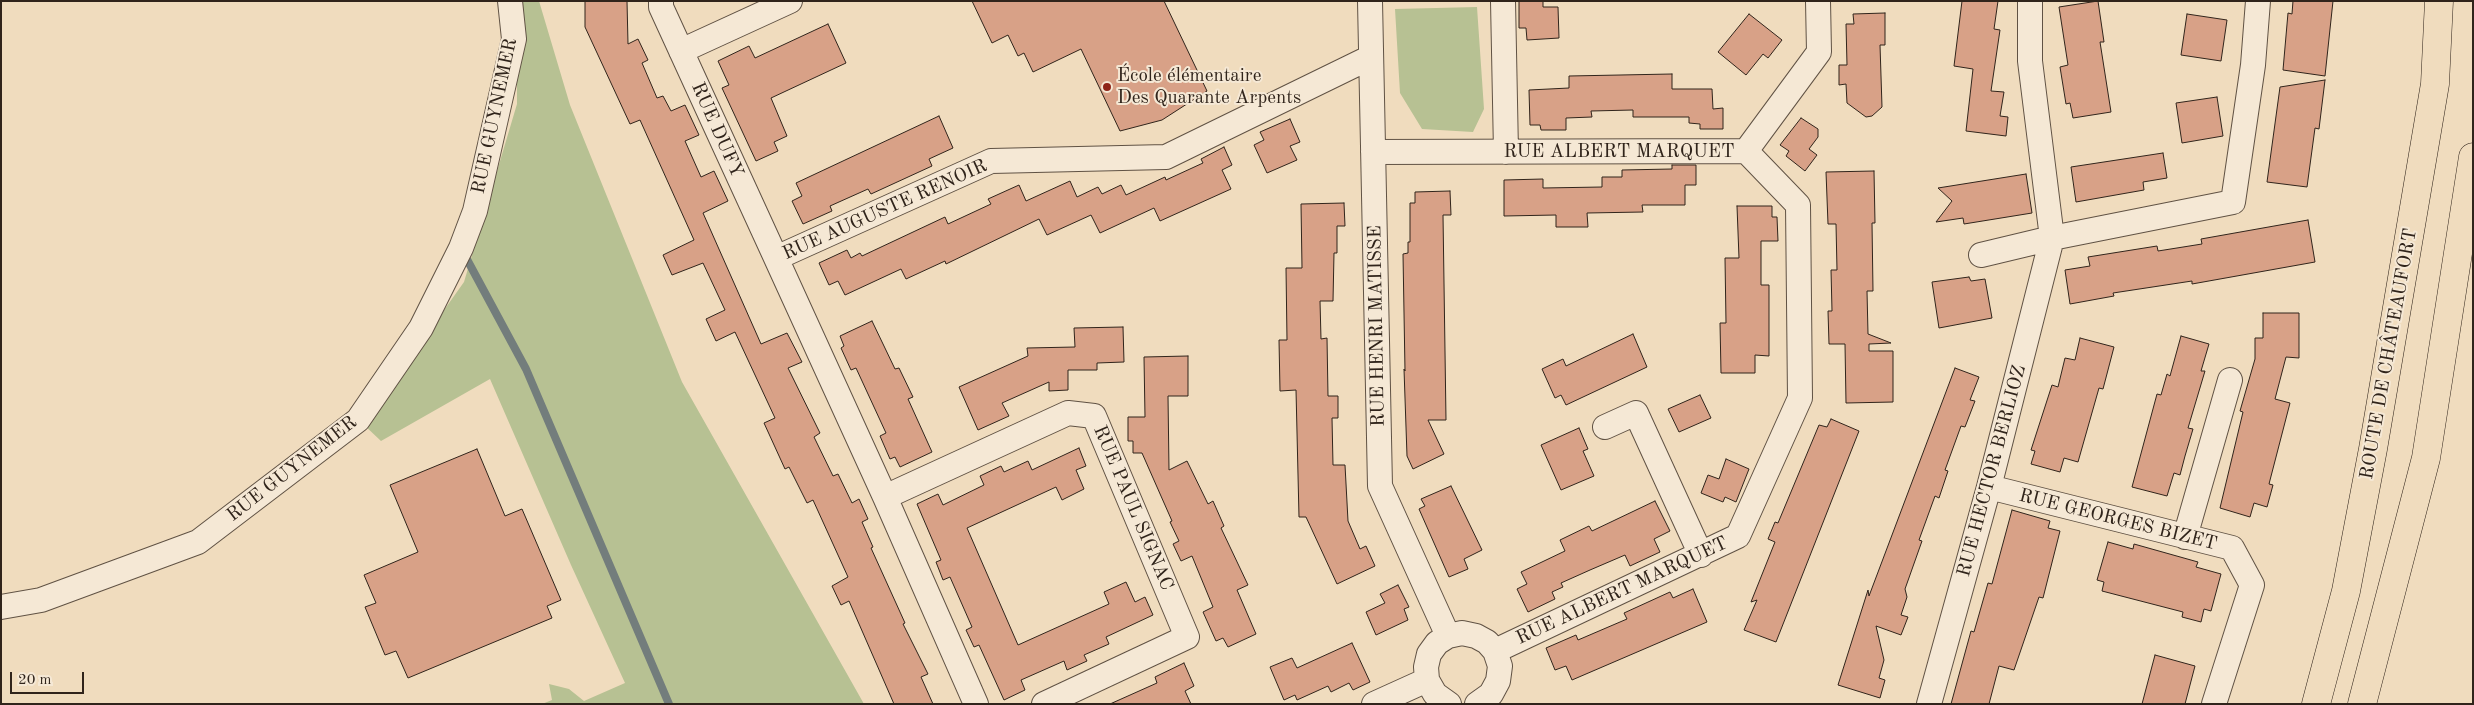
<!DOCTYPE html>
<meta charset="utf-8">
<style>
body{margin:0}
#map{position:relative;width:2474px;height:705px;overflow:hidden;background:#f0dcbe;font-family:"Old Standard TT",serif}
canvas{display:block}
.frame{position:absolute;inset:0;border:2px solid #30241b;pointer-events:none}
.scale{position:absolute;left:10px;top:672px;width:74px;height:22px;box-sizing:border-box;border:2px solid #30241b;border-top:0;padding-left:6px;font-size:15px;line-height:18px;white-space:nowrap;color:#30241b;-webkit-text-stroke:4px #f5e8d5;paint-order:stroke}
</style>
<div id="map">
<canvas width="2474" height="705"></canvas>
<div class="frame"></div>
<div class="scale">20 m</div>
</div>
<script>
const c = document.querySelector('canvas').getContext('2d');
c.lineJoin = 'round';
function paint(path, color) {
  c.fillStyle = color;
  c.fill(path, 'evenodd');
}
function toPath(rows) {
  const path = new Path2D();
  for (const r of rows) {
    path.moveTo(r[0], r[1]);
    for (let i = 2; i < r.length; i += 2) path.lineTo(r[i], r[i + 1]);
  }
  return path;
}
function stroke(path, color, width, dash) {
  c.strokeStyle = color;
  c.lineWidth = width;
  c.lineCap = dash ? 'butt' : 'round';
  c.setLineDash(dash || []);
  c.stroke(path);
}
function write(font, color, halo, rows, align = 'center') {
  c.font = font + ' "Old Standard TT",serif';
  c.lineWidth = 4;
  c.setLineDash([]);
  c.textBaseline = 'middle';
  c.strokeStyle = halo;
  c.fillStyle = color;
  for (const [text, x, y, turn = 0] of rows) {
    c.save();
    c.translate(x, y);
    c.rotate((+turn || 0) * Math.PI / 180);
    c.textAlign = isNaN(turn) ? turn : align;
    if (halo) c.strokeText(text, 0, 0);
    c.fillText(text, 0, 0);
    c.restore();
  }
}
paint(toPath([
 [517,1,539,1,570,105,682,382,864,704,542,704,552,700,549,684,569,689,584,701,625,683,571,565,490,379,381,441,363,424,464,282,517,104],
 [1477,7,1484,109,1473,132,1422,129,1400,93,1395,9]
]), '#b7c193');
stroke(toPath([
 [463,252,526,369,669,704]
]), '#737d7c', 8);
const building = toPath([
 [585,1,627,1,628,44,638,39,648,60,642,63,657,98,663,96,671,111,685,105,699,135,685,141,701,177,714,171,728,201,703,213,761,344,787,333,802,362,788,368,820,433,814,437,833,476,838,474,852,503,859,499,868,519,862,522,873,547,871,548,905,623,903,624,928,674,921,677,933,704,894,704,849,601,841,605,832,586,848,577,813,500,807,503,789,467,785,469,764,423,775,418,735,332,716,341,706,319,725,310,703,263,672,275,663,255,694,240,640,120,630,124,585,27,585,1],
 [972,1,1164,1,1207,91,1162,120,1120,131,1081,49,1033,72,1024,53,1018,56,1008,35,992,43,972,1],
 [1519,1,1543,1,1543,7,1558,7,1559,38,1527,40,1526,28,1519,28,1519,1],
 [1962,1,1998,1,1994,29,2000,30,1991,91,2004,92,2000,116,2008,117,2006,136,1966,131,1973,69,1954,66,1962,1],
 [2098,1,2104,42,2100,42,2111,112,2073,118,2070,103,2066,104,2060,67,2068,65,2059,7,2098,1],
 [2293,1,2333,1,2325,76,2283,70,2288,13,2292,14,2293,1],
 [1885,13,1885,45,1880,45,1882,107,1872,116,1866,117,1847,103,1846,84,1839,85,1839,65,1847,65,1846,24,1854,24,1853,14,1885,13],
 [1749,14,1782,40,1768,58,1763,54,1746,75,1718,52,1749,14],
 [2187,14,2227,20,2221,61,2181,55,2187,14],
 [828,24,846,63,771,98,787,136,774,142,778,151,756,161,722,88,729,85,718,61,749,46,755,58,828,24],
 [1672,74,1672,89,1712,89,1713,109,1723,108,1723,129,1700,129,1700,124,1689,123,1689,117,1633,117,1633,110,1591,111,1592,117,1566,118,1566,130,1541,130,1540,125,1530,125,1529,90,1569,88,1569,76,1672,74],
 [2325,80,2319,129,2315,128,2307,187,2267,182,2280,87,2325,80],
 [2217,97,2223,136,2182,143,2176,103,2217,97],
 [939,116,953,148,929,159,932,166,871,194,868,189,830,206,832,211,803,224,792,201,802,196,796,183,939,116],
 [1801,118,1818,129,1818,137,1809,149,1817,155,1805,171,1786,156,1789,151,1780,145,1801,118],
 [1290,119,1300,142,1290,146,1297,160,1267,173,1254,145,1264,140,1260,132,1290,119],
 [1224,147,1232,165,1222,170,1231,189,1160,221,1154,208,1100,233,1091,215,1047,235,1039,219,946,264,945,261,906,279,901,269,845,295,838,281,829,285,819,263,847,250,851,258,860,253,862,256,945,217,948,224,991,204,988,199,1019,185,1026,201,1070,181,1077,197,1098,187,1102,194,1121,185,1126,195,1165,177,1166,180,1203,163,1201,159,1224,147],
 [2163,153,2167,178,2143,182,2144,190,2076,202,2071,167,2163,153],
 [1672,165,1696,165,1696,185,1685,185,1685,205,1642,205,1643,212,1587,213,1588,227,1556,227,1556,215,1504,216,1504,180,1543,179,1543,188,1602,187,1602,177,1622,177,1622,170,1672,169,1672,165],
 [1874,171,1875,223,1872,223,1873,291,1867,291,1868,334,1891,343,1869,344,1869,351,1893,351,1893,402,1846,403,1845,344,1829,344,1828,311,1832,311,1831,270,1837,270,1836,224,1828,224,1826,172,1874,171],
 [2026,174,2032,213,1964,224,1963,218,1936,222,1952,201,1938,188,2026,174],
 [1450,191,1451,215,1443,215,1446,420,1428,420,1444,454,1413,469,1407,456,1404,369,1405,371,1403,254,1408,253,1408,242,1410,242,1410,203,1415,203,1415,192,1450,191],
 [1344,203,1345,226,1337,226,1337,253,1334,253,1333,301,1320,301,1321,339,1327,338,1328,396,1338,396,1338,418,1332,418,1333,465,1345,465,1348,521,1360,549,1366,546,1375,566,1337,584,1306,517,1299,517,1296,390,1280,391,1279,340,1287,340,1286,268,1302,268,1301,204,1344,203],
 [1737,206,1772,206,1772,217,1777,217,1778,241,1761,241,1761,285,1769,285,1769,356,1755,355,1755,373,1721,373,1720,323,1726,323,1725,258,1739,258,1737,206],
 [2308,220,2315,262,2192,284,2192,281,2113,293,2114,296,2070,304,2065,270,2090,266,2088,257,2157,246,2158,251,2202,244,2201,239,2308,220],
 [1969,277,1971,281,1985,279,1992,318,1939,328,1932,282,1969,277],
 [2263,313,2299,313,2299,358,2286,357,2275,399,2290,403,2269,484,2273,485,2267,507,2254,503,2250,517,2220,508,2243,412,2240,411,2255,359,2255,338,2263,338,2263,313],
 [872,321,895,369,899,368,913,397,908,399,932,452,900,467,895,457,890,459,880,436,886,433,856,368,851,370,841,348,844,346,840,336,872,321],
 [1123,327,1124,362,1097,363,1097,370,1068,370,1068,390,1049,391,1049,382,1002,403,1009,416,978,430,959,387,1028,356,1027,348,1075,347,1074,328,1123,327],
 [1633,334,1647,367,1566,405,1561,395,1555,398,1542,369,1563,359,1566,366,1633,334],
 [2181,336,2209,344,2201,371,2205,371,2188,428,2193,429,2185,456,2180,475,2174,473,2167,496,2132,487,2157,394,2161,395,2167,374,2170,376,2181,336],
 [2080,338,2114,347,2103,389,2099,388,2078,462,2064,458,2060,472,2031,464,2035,451,2031,450,2052,385,2058,387,2065,358,2075,360,2080,338],
 [1188,356,1188,396,1168,396,1169,470,1187,461,1208,504,1213,501,1224,526,1221,528,1248,585,1237,590,1256,634,1228,647,1223,638,1216,641,1203,612,1213,607,1192,556,1181,561,1173,544,1179,541,1170,522,1172,521,1142,453,1133,453,1133,441,1128,441,1128,417,1145,417,1144,357,1188,356],
 [1955,368,1979,377,1970,400,1975,401,1965,427,1961,426,1945,470,1948,471,1939,498,1935,496,1919,540,1922,541,1905,589,1907,597,1901,615,1908,617,1901,635,1876,626,1884,660,1879,678,1885,680,1880,698,1838,685,1868,590,1869,596,1955,368],
 [1700,395,1711,418,1679,432,1668,409,1700,395],
 [1831,419,1859,431,1776,642,1744,630,1757,600,1751,602,1775,542,1768,539,1775,522,1778,523,1819,425,1827,427,1831,419],
 [1579,428,1588,449,1583,451,1594,476,1561,490,1541,445,1579,428],
 [1079,448,1086,466,1076,470,1084,489,1062,500,1056,487,967,528,1018,645,1109,604,1104,592,1126,582,1135,602,1145,597,1153,615,1106,637,1109,644,1084,655,1087,661,1067,670,1064,661,1021,680,1025,690,1004,700,979,645,974,647,966,630,972,627,950,577,943,580,936,562,941,560,917,504,938,494,943,505,984,485,980,476,1001,466,1004,472,1028,461,1032,470,1079,448],
 [477,449,505,516,522,509,561,600,547,606,552,618,408,678,396,651,385,655,365,607,376,603,364,575,418,552,390,485,477,449],
 [1726,459,1749,469,1736,502,1725,497,1723,502,1701,493,1708,475,1719,479,1726,459],
 [1451,486,1482,550,1464,559,1468,569,1449,577,1419,509,1425,506,1421,499,1451,486],
 [1655,501,1670,531,1654,539,1660,552,1630,566,1625,555,1590,570,1561,583,1563,587,1552,592,1555,599,1528,612,1517,589,1527,584,1521,572,1565,551,1560,540,1589,526,1592,531,1655,501],
 [2012,510,2050,521,2048,528,2060,531,2043,598,2039,597,2014,670,1999,666,1989,704,1951,704,1971,631,1974,632,1988,583,1992,584,2012,510],
 [2108,542,2133,549,2134,544,2198,562,2196,567,2221,574,2211,611,2204,609,2201,622,2182,617,2183,612,2102,591,2104,582,2097,580,2108,542],
 [1398,585,1409,607,1404,609,1408,620,1376,635,1366,612,1385,603,1380,594,1398,585],
 [1693,589,1707,622,1572,680,1566,666,1555,670,1546,648,1576,635,1578,640,1627,619,1624,613,1670,592,1673,598,1693,589],
 [1352,643,1370,682,1353,690,1349,683,1331,692,1328,686,1297,700,1295,695,1284,700,1270,667,1292,658,1297,668,1352,643],
 [2155,655,2195,666,2185,704,2142,704,2155,655],
 [1184,663,1194,686,1185,691,1191,704,1110,704,1157,683,1155,677,1184,663]
]);
paint(building, '#d8a187');
stroke(building, '#30241b', 1);
const minor = toPath([
 [661,1,661,7,776,258],
 [1370,1,1380,486,1448,636],
 [1503,1,1506,152],
 [681,51,790,1],
 [1746,151,1819,52,1818,1],
 [1373,152,1746,151,1798,205,1800,398,1738,536,1495,651],
 [1981,255,2052,238,2233,202,2253,65,2258,1],
 [1605,427,1636,413,1701,555],
 [1989,487,2232,548,2252,585,2214,704],
 [885,497,1068,413,1094,416,1187,637,1044,704],
 [2185,537,2230,380],
 [1,607,41,600,198,542,358,420,421,328,461,248,475,211,514,39,510,1],
 [976,704,885,497,776,258,991,161,1166,157,1371,57],
 [1374,704,1427,680],
 [1449,704,1435,694,1427,680,1426,667,1429,654,1437,643,1448,636,1462,633,1476,636,1487,642,1495,651,1500,666,1498,681,1491,694,1477,704],
 [1929,704,1989,487,2052,238,2030,61,2030,1]
]);
const major = toPath([
 [2316,704,2346,591,2373,449,2435,84,2439,1],
 [2362,704,2426,458,2473,157]
]);
stroke(minor, '#605244', 26);
stroke(major, '#30241b', 29);
stroke(minor, '#f5e8d5', 24);
stroke(major, '#f0dcbe', 28);
for (const [x, y, r, color] of [
 [1107,87,5,"#8f2418"]
]) {
  const dot = new Path2D();
  dot.arc(x, y, r, 0, 2 * Math.PI);
  c.fillStyle = color;
  c.fill(dot);
  stroke(dot, '#f5e8d5', 2);
}
write('19px', '#30241b', '#f5e8d5', [
 ["École élémentaire",1117,76],
 ["Des Quarante Arpents",1117,98]
], 'left');
write('19px', '#30241b', '#f5e8d5', [
 ["RUE GUYNEMER",495,116,-78],
 ["RUE DUFY",717,130,66],
 ["RUE ALBERT MARQUET",1619,152],
 ["RUE AUGUSTE RENOIR",885,210,-24],
 ["RUE HENRI MATISSE",1377,326,-91],
 ["ROUTE DE CHÂTEAUFORT",2389,354,-80],
 ["RUE GUYNEMER",292,469,-38],
 ["RUE HECTOR BERLIOZ",1992,471,-75],
 ["RUE PAUL SIGNAC",1133,508,67],
 ["RUE GEORGES BIZET",2118,520,14],
 ["RUE ALBERT MARQUET",1622,591,-25]
]);
</script>
